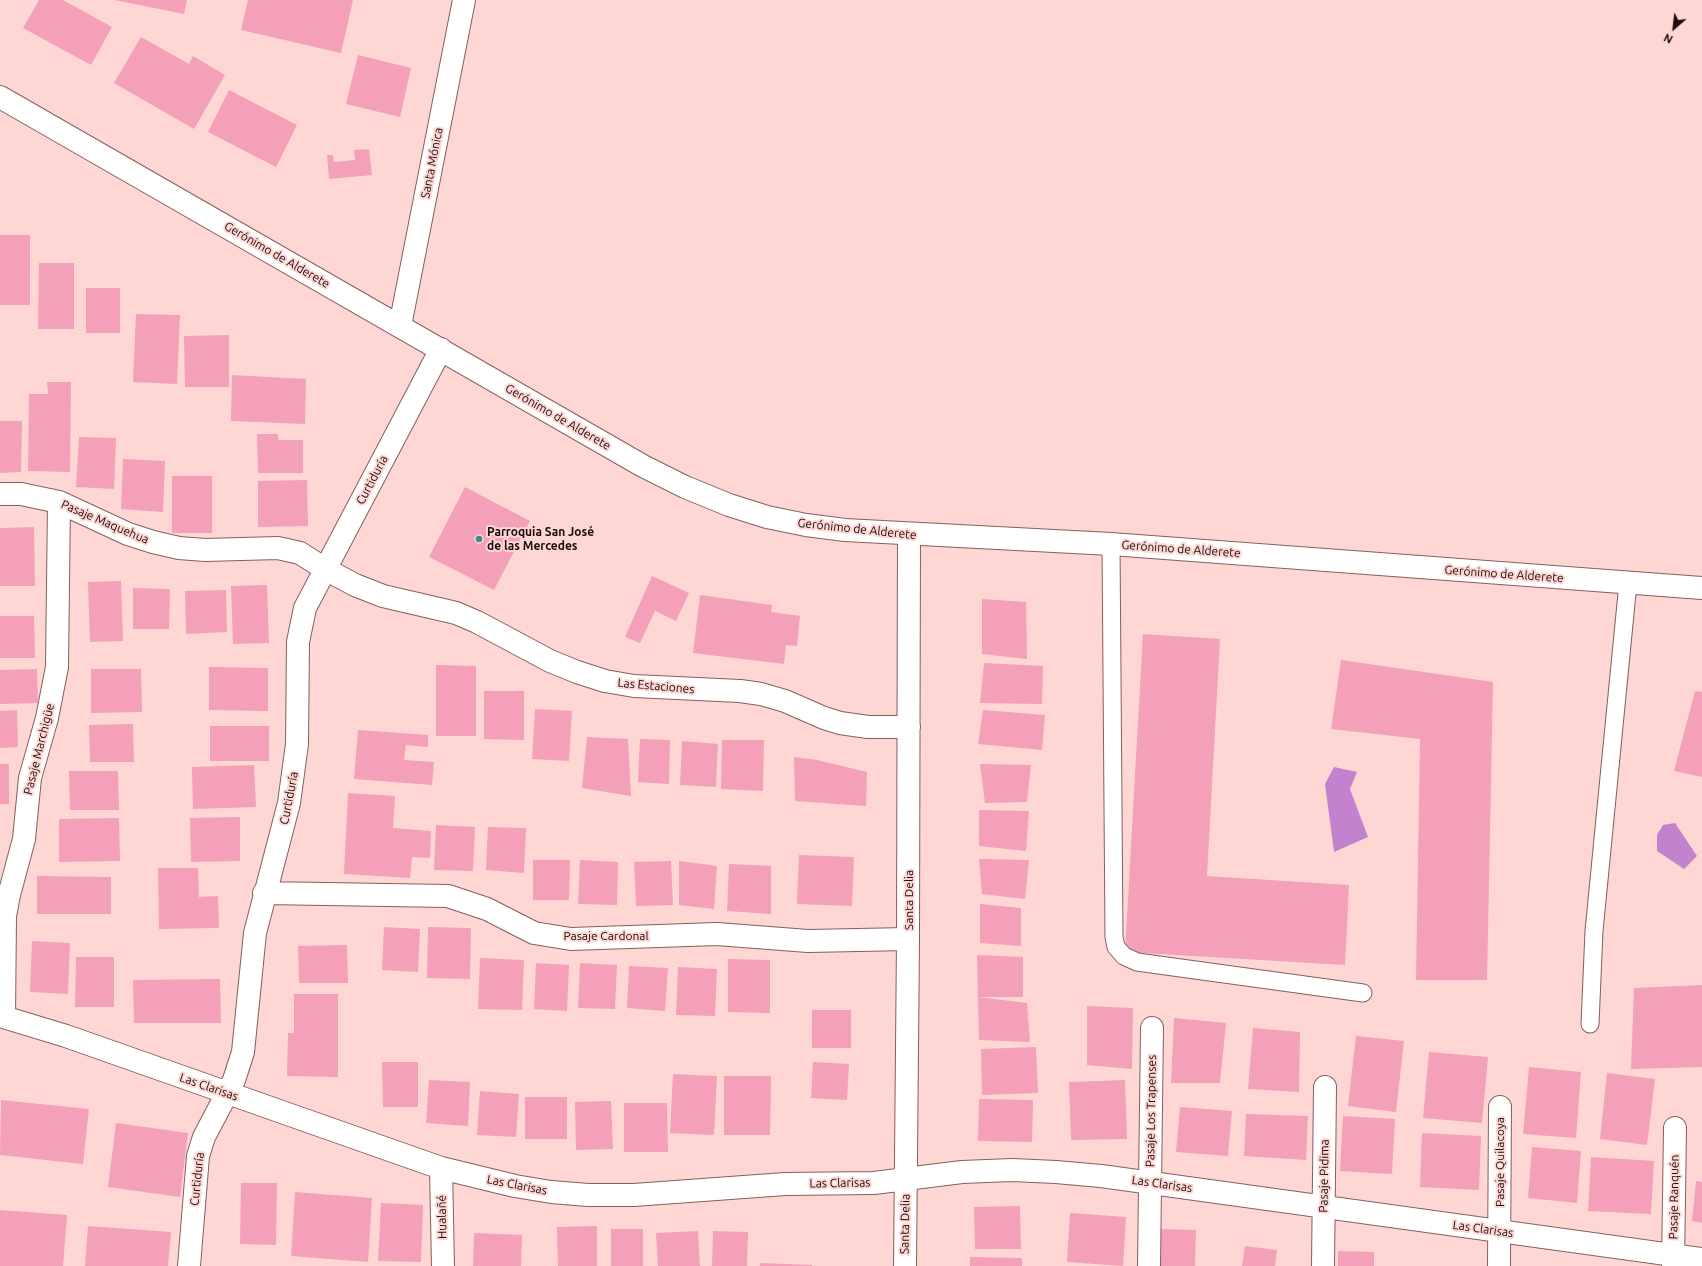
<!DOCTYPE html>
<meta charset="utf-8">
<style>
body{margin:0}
#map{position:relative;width:1702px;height:1266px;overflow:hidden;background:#fed7d5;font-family:Ubuntu,sans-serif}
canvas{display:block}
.north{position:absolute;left:1654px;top:8px;width:40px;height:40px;-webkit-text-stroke:3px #fed7d5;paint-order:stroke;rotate:208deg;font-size:11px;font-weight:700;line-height:16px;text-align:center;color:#1a0a0a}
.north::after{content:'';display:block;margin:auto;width:14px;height:18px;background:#1a0a0a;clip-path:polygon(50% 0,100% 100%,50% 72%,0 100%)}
</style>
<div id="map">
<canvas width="1702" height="1266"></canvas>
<div class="north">N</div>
</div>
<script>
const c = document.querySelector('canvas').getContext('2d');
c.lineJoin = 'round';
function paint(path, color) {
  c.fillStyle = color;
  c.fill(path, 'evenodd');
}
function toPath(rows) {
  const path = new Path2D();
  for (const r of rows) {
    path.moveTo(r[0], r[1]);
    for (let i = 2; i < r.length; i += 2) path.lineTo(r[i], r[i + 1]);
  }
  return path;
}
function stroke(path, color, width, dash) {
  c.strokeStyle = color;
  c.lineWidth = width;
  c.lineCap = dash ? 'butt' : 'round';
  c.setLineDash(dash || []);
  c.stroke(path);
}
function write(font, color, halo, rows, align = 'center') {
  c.font = font + ' Ubuntu,sans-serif';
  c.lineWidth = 4;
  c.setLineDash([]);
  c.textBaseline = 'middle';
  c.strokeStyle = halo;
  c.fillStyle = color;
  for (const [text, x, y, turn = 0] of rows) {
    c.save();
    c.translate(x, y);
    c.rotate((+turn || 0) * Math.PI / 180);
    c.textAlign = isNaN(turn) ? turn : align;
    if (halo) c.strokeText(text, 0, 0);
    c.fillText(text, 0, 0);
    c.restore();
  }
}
paint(toPath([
 [1334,767,1357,772,1350,789,1368,837,1334,852,1325,784],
 [1675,823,1697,856,1684,869,1657,851,1657,835,1663,825]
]), '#c382ce');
paint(toPath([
 [39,0,63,0,112,27,91,65,23,28],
 [115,0,187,0,184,14],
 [248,0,353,0,341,53,241,30],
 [141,37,189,64,193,56,225,75,194,129,114,83],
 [358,55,411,68,400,117,346,104],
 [229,90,297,125,276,167,208,132],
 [369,149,372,175,329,179,327,155,333,155,334,162,355,160,354,150],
 [0,235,30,235,30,305,0,305],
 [39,263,74,263,74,329,38,329],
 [86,288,120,288,120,333,86,333],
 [136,314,180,315,177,384,133,382],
 [229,335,229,387,185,387,184,336],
 [232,375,306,379,305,424,231,421],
 [47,382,71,382,70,472,28,471,29,394,48,394],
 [0,421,22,421,21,472,0,473],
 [257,434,278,434,278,440,303,440,303,473,258,473],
 [79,437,116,438,114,489,76,487],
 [123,459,165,461,163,512,121,509],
 [172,476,212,476,212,533,172,533],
 [307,480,308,526,258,527,258,481],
 [465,487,530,521,494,590,429,557],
 [34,527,35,586,0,586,0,528],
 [652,576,689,593,676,621,655,611,640,643,625,637],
 [121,581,123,641,90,642,88,582],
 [267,585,269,643,233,644,231,586],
 [133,588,170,589,169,629,133,629],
 [226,590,227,632,186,634,185,591],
 [700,595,772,605,771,612,800,616,797,646,786,645,784,664,693,653],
 [982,599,1026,602,1027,659,982,654],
 [0,616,34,616,35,658,0,658],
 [1143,634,1220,639,1207,876,1349,885,1345,965,1125,952],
 [1341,660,1493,682,1487,980,1416,980,1420,739,1331,729],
 [984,663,1043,666,1042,704,980,703],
 [436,665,476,666,476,736,436,736],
 [209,667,268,668,268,711,209,710],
 [37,669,38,703,0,704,0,670],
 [91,669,141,669,142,712,91,713],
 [484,691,524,691,524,740,484,739],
 [1695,691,1702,692,1702,777,1674,771],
 [535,709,572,711,569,761,532,759],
 [17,710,18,747,0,748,0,711],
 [983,710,1045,715,1042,750,978,744],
 [133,724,134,762,90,762,89,725],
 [210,726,269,726,269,761,210,761],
 [358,730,428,735,428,747,406,745,404,760,434,762,432,785,354,779],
 [587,737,628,739,631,796,582,788],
 [640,739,670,740,669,784,638,782],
 [722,740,764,740,763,791,721,789],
 [682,741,718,744,716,787,680,785],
 [794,757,817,760,867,772,866,806,795,801],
 [0,764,9,764,9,804,0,804],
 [980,764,1031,765,1027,802,985,803],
 [254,765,256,807,193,809,192,767],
 [69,771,118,771,119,810,70,810],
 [348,793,395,796,393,828,431,831,430,858,412,857,410,878,344,874],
 [979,810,1029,811,1026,851,979,846],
 [240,817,240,861,191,862,190,818],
 [119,818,120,861,59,862,59,819],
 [436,825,475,827,473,871,434,870],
 [488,827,526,828,524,873,486,870],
 [799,855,854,857,852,906,797,904],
 [979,859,1029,860,1025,899,982,894],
 [533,860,570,860,569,900,533,900],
 [580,860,618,862,617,905,578,904],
 [671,861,673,905,636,906,634,862],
 [679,861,717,866,714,909,679,905],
 [729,864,771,866,771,914,727,911],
 [158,868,198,868,199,897,218,896,219,928,159,929],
 [37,876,111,877,111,914,37,914],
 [980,904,1021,908,1021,946,980,943],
 [384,927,420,929,418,972,382,970],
 [428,927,471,928,470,979,427,978],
 [32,941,70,943,68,994,30,992],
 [347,945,348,983,299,983,298,946],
 [977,955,1023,957,1023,997,978,997],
 [76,957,114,957,114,1007,75,1007],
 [480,958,524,960,522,1010,478,1009],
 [728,959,770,960,770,1013,728,1012],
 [536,963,569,965,567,1011,534,1009],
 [580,963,617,965,615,1009,578,1008],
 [629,966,668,968,665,1011,627,1008],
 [678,967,717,969,715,1016,676,1015],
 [220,979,221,1023,134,1023,133,980],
 [1702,985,1702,1067,1631,1069,1634,988],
 [294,994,338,994,338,1077,287,1076,288,1033,294,1033],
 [978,997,1027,1003,1030,1042,979,1040],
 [1087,1006,1133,1008,1132,1069,1087,1065],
 [812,1010,851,1010,851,1048,812,1048],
 [1174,1018,1226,1023,1220,1083,1171,1083],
 [1253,1028,1300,1032,1299,1092,1248,1089],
 [1356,1036,1404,1041,1396,1112,1348,1106],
 [1036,1047,1038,1093,982,1095,981,1049],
 [1429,1052,1488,1057,1482,1123,1423,1118],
 [382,1062,418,1062,418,1107,383,1107],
 [813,1062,849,1064,847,1100,811,1098],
 [1529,1067,1581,1072,1576,1138,1523,1134],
 [1607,1073,1655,1079,1647,1145,1600,1139],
 [673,1074,717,1076,714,1135,670,1133],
 [724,1076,771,1076,770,1135,724,1135],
 [429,1080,470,1082,468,1126,426,1123],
 [1125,1080,1127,1139,1071,1140,1069,1082],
 [480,1091,519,1094,516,1137,477,1135],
 [525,1097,567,1097,567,1139,525,1139],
 [979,1099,1033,1100,1032,1142,978,1141],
 [1,1100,89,1109,83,1164,0,1155],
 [611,1101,613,1149,576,1150,575,1102],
 [624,1103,667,1103,668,1152,624,1152],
 [1180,1107,1232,1111,1228,1156,1176,1152],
 [1246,1114,1308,1116,1306,1160,1244,1156],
 [1343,1116,1395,1119,1392,1174,1340,1171],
 [116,1123,188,1133,180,1197,108,1187],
 [1422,1133,1481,1136,1479,1190,1420,1187],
 [1532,1147,1581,1151,1577,1203,1528,1198],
 [1591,1157,1654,1161,1651,1214,1588,1211],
 [1696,1181,1702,1182,1702,1223,1692,1221],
 [241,1183,277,1183,276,1245,240,1244],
 [295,1192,372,1198,368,1262,291,1256],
 [381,1203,423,1205,421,1262,378,1261],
 [1020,1206,1021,1249,975,1249,974,1207],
 [0,1210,67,1215,63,1266,0,1266],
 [1070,1213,1126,1217,1123,1266,1067,1262],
 [88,1226,171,1232,168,1266,85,1266],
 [597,1226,597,1266,558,1266,557,1227],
 [611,1229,643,1229,643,1266,611,1266],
 [1161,1229,1196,1230,1195,1266,1161,1266],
 [698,1231,700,1266,658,1266,656,1233],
 [713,1231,748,1232,747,1266,712,1266],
 [474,1233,522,1235,521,1266,473,1266],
 [1245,1246,1277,1250,1275,1266,1242,1266],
 [1338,1251,1374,1252,1374,1266,1338,1266],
 [970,1257,1022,1258,1022,1266,970,1266],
 [760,1263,812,1265,812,1266,760,1266]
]), '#f4a0b8');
const service = toPath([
 [1111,544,1114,937,1116,947,1124,956,1137,962,1363,993],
 [1590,1024,1594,931,1628,583]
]);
const minor = toPath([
 [400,326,464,0],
 [0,494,21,494,59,502,128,534,153,542,179,548,205,550,278,548,300,553,325,569,355,585,383,596,456,613,477,622,550,661,577,672,605,681,634,686,740,691,761,694,785,701,824,718,840,723,868,727,909,727],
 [264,893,448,896,487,909,534,933,571,939,717,934,808,941,908,939],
 [0,1016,66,1036,441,1168,515,1186,551,1192,588,1195,634,1195,785,1184,874,1183,962,1172,1012,1170,1056,1172,1101,1176,1702,1259],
 [4,1017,5,916,9,895,24,839,30,778,47,718,57,667,59,502],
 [441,1168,443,1266],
 [189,1266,198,1156,204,1137,234,1080,243,1052,255,933,289,803,297,744,298,642,305,608,441,349],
 [905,1266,908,939,909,534],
 [1149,1266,1152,1028],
 [1323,1266,1325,1087],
 [1499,1266,1500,1107],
 [1673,1266,1675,1128]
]);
const tertiary = toPath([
 [0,97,643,466,685,487,729,505,767,517,806,525,845,530,1111,544,1702,588]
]);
stroke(service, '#875e5c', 19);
stroke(minor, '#875e5c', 24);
stroke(tertiary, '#875e5c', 24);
stroke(service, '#fff', 17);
stroke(minor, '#fff', 22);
stroke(tertiary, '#fff', 22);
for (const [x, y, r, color] of [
 [479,539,4,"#41898e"]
]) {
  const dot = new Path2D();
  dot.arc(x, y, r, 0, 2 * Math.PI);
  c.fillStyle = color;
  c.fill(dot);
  stroke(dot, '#fed7d5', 1.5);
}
write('12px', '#1a0a0a', '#fed7d5', [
 ["Santa Mónica",432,163,-79],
 ["Gerónimo de Alderete",277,255,30],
 ["Gerónimo de Alderete",558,417,30],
 ["Curtiduría",372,480,-62],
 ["Pasaje Maquehua",105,522,23],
 ["Gerónimo de Alderete",857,529,6],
 ["Gerónimo de Alderete",1181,549,4],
 ["Gerónimo de Alderete",1504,574,4],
 ["Las Estaciones",656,686,5],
 ["Pasaje Marchigüe",39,749,-76],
 ["Curtiduría",289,798,-79],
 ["Santa Delia",909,900,-90],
 ["Pasaje Cardonal",606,936],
 ["Las Clarisas",209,1087,19],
 ["Pasaje Los Trapenses",1151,1111,-89],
 ["Pasaje Quilacoya",1500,1162,-90],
 ["Pasaje Pidima",1324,1176,-89],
 ["Curtiduría",197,1179,-84],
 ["Las Clarisas",840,1183,-1],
 ["Las Clarisas",1162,1184,8],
 ["Las Clarisas",517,1185,11],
 ["Pasaje Ranquén",1674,1197,-89],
 ["Hualañé",442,1217,-91],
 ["Santa Delia",905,1224,-89],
 ["Las Clarisas",1483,1229,8]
]);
write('bold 12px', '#1a0a0a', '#fed7d5', [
 ["Parroquia San José",487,532],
 ["de las Mercedes",487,546]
], 'left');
</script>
